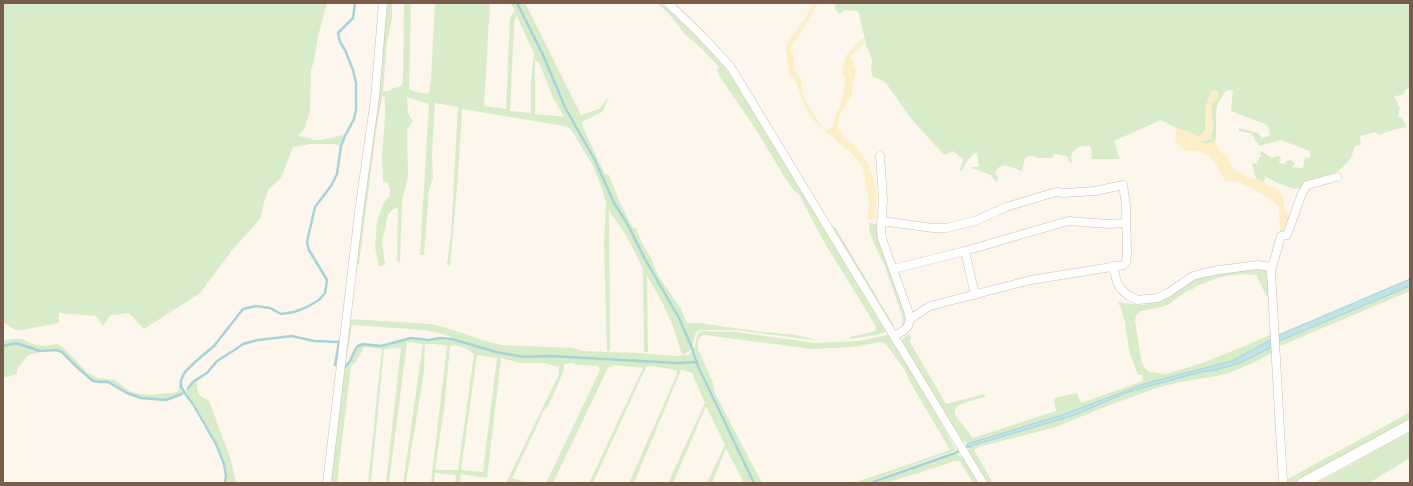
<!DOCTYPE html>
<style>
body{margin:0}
#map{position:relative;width:1413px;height:486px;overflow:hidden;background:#fdf6ec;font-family:Inter,sans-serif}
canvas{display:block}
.frame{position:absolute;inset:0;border:4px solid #7a5c4d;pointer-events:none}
</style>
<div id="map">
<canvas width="1413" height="486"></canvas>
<div class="frame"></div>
</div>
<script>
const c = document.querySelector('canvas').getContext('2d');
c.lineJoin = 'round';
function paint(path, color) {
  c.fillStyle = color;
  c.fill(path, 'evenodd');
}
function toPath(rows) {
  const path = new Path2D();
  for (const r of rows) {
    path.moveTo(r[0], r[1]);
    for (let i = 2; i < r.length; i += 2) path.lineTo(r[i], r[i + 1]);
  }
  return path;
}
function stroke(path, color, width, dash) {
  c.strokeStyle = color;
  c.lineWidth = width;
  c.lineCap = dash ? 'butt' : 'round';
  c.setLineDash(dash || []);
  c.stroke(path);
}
paint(toPath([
 [3,3,327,3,318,36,314,61,311,70,310,112,304,129,298,136,311,138,312,140,321,140,344,135,340,146,333,144,311,144,293,147,281,178,269,189,265,199,260,219,233,249,200,293,144,329,129,313,111,315,103,326,96,316,59,313,59,323,22,330,15,330,3,322],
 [385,3,392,3,392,19,387,41,383,91,389,91,394,88,401,86,403,82,404,3,411,3,409,89,416,92,427,94,429,92,431,79,435,3,490,3,484,106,506,109,510,18,515,10,510,3,516,3,542,55,565,107,595,160,613,203,627,225,645,260,678,318,692,349,687,353,682,355,674,329,663,304,647,276,648,352,644,352,643,269,626,235,609,211,610,351,607,351,604,244,606,202,601,186,592,164,570,128,559,125,462,109,458,176,450,266,447,264,451,235,458,107,435,103,432,156,433,178,429,190,424,255,420,255,429,104,407,97,408,114,413,121,407,130,408,176,402,201,400,263,397,260,398,207,392,210,388,215,382,242,385,264,379,267,375,247,377,221,384,202,389,197,390,192,388,183,383,181,382,156,385,117,385,97,382,96,376,132,359,264,355,266],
 [517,16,534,54,531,80,531,113,510,111,514,26,515,18],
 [535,59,537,62,539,62,553,98,564,117,535,114],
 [517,3,525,3,581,115,599,109,609,96,603,111,582,122,584,130,605,174,609,175,621,205,633,228,636,228,641,241,650,256,659,277,681,309,687,323,699,323,763,332,796,335,820,341,736,330,701,330,696,332,692,347,674,307,646,259,628,224,615,203,596,159,566,106,543,54],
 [657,3,661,3,679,20,709,49,726,69,749,105,886,332,876,335,850,339,850,337,872,332,876,330,876,327,874,323,821,237,799,194,794,191,785,178,757,131,720,77,717,70,719,67,702,49,685,34,669,14],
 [835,3,1410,3,1410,88,1406,89,1403,95,1394,96,1400,108,1398,117,1401,117,1407,127,1396,129,1378,135,1376,132,1360,136,1361,145,1355,146,1351,158,1340,170,1304,186,1295,189,1291,188,1277,183,1265,176,1264,183,1256,179,1252,163,1257,164,1257,161,1259,160,1259,157,1262,157,1260,154,1261,151,1272,158,1277,156,1280,157,1281,160,1278,163,1285,164,1286,161,1290,160,1294,162,1295,164,1292,167,1303,168,1305,157,1310,158,1310,151,1281,140,1259,146,1252,134,1239,131,1239,128,1258,133,1262,138,1270,135,1268,127,1265,124,1231,111,1233,91,1229,90,1225,92,1217,105,1216,114,1216,138,1215,142,1206,144,1199,141,1208,140,1213,129,1211,105,1211,92,1206,106,1205,130,1199,137,1190,132,1176,128,1161,120,1114,141,1120,159,1091,159,1092,151,1090,146,1083,146,1077,148,1072,153,1071,157,1072,161,1070,164,1067,156,1054,154,1052,158,1038,158,1034,156,1028,156,1025,158,1022,171,1005,165,999,167,995,172,998,178,996,182,991,175,969,167,979,167,977,153,974,153,965,164,962,171,960,171,963,159,953,151,944,155,909,116,886,83,881,80,873,77,871,71,872,60,866,45,859,13,857,11,844,10,840,14,835,9],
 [869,223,879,225,905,313,906,323,902,327,903,319,901,312,884,264,873,241,869,229],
 [835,227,895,327,890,324,832,229],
 [1259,269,1269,270,1270,303,1256,275,1243,274,1220,277,1197,286,1193,289,1187,291,1169,304,1162,307,1140,311,1136,316,1135,320,1139,348,1142,363,1145,368,1149,372,1167,374,1205,362,1240,348,1272,334,1272,339,1232,361,1147,383,1062,415,967,444,965,441,961,442,901,343,902,340,908,334,911,337,910,342,946,404,984,394,985,397,967,402,959,405,955,410,955,415,973,438,1056,411,1054,398,1077,393,1081,403,1143,381,1142,375,1138,375,1137,372,1129,351,1125,322,1121,308,1117,301,1123,303,1143,305,1157,301,1194,278,1220,272],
 [1410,286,1410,291,1278,347,1277,342],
 [349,319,431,324,447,328,492,343,501,345,573,348,582,351,640,353,674,356,688,355,692,351,696,361,677,363,549,356,524,357,496,352,439,333,424,330,352,325,345,366,351,362,355,350,359,346,363,344,381,346,411,339,429,341,440,339,451,340,465,343,495,353,524,358,549,357,677,364,696,363,753,483,744,483,726,448,712,483,707,483,725,445,706,406,673,483,668,483,705,403,692,373,683,370,681,370,634,483,629,483,677,374,676,370,651,366,646,367,593,483,589,483,643,368,614,365,608,368,553,483,546,483,600,370,598,366,578,365,572,363,564,364,564,370,559,382,549,404,542,413,540,420,512,478,528,483,506,483,559,374,559,367,544,363,521,363,501,358,487,478,461,474,460,483,455,483,456,475,435,473,434,483,431,483,447,346,435,344,425,344,424,371,406,483,403,483,423,344,407,342,389,483,386,483,401,348,384,349,371,483,368,483,382,349,364,347,356,362,351,366,337,483,331,483],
 [455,345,467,349,474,354,458,470,435,470,444,409,450,346],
 [477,355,497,358,483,472,461,470],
 [702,331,736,332,814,343,859,341,891,334,956,450,865,483,854,483,950,450,909,380,905,370,885,343,881,342,852,347,813,349,704,335,700,337,698,341,698,349,712,380,715,393,762,483,755,483,699,365,694,349,698,333],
 [12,339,22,339,35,345,43,346,58,344,64,348,88,373,98,378,115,380,130,391,139,394,151,395,178,392,180,380,180,386,183,392,182,394,166,400,141,398,128,393,108,381,100,382,93,381,79,369,62,351,56,350,40,351,16,342,3,345,3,341],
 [16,343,40,352,28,355,17,369,17,374,3,378,3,346],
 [1272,347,1272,353,1253,363,1229,373,1217,376,1180,382,1156,388,1102,408,1056,427,978,447,974,450,993,483,986,483,967,453,969,448,974,445,1072,416,1126,393,1139,389,1201,372,1216,370,1240,363],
 [201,377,197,383,197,389,200,396,209,401,231,460,236,483,226,483,227,474,225,464,217,444,194,403,185,391,194,381],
 [1410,412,1410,421,1297,483,1287,483,1286,480],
 [1410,432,1410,458,1369,483,1317,483],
 [958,453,959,456,963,457,979,483,973,483,960,461,955,461,887,483,873,483]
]), '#d8ecc9');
paint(toPath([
 [813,3,818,3,798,37,792,44,791,49,794,61,794,68,801,81,804,99,822,127,828,130,833,126,835,117,841,102,846,81,843,72,844,62,847,54,864,36,865,42,851,56,856,71,852,87,852,95,840,114,837,127,844,137,853,144,868,163,875,184,877,195,875,219,867,219,869,209,869,200,862,165,849,151,814,121,803,103,797,84,791,75,788,67,786,48,788,41,805,19],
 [1214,90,1217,91,1219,96,1215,102,1211,105,1213,129,1211,139,1200,141,1206,144,1215,142,1221,152,1228,157,1232,167,1249,179,1256,179,1279,190,1283,196,1285,209,1290,218,1285,232,1280,233,1279,208,1277,204,1254,189,1243,185,1239,182,1225,181,1216,164,1205,153,1195,151,1187,151,1175,142,1176,128,1190,132,1199,137,1205,130,1206,106,1211,92]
]), '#fcefc7');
const water = toPath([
 [1410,279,1410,286,1277,342,1276,336,1410,279],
 [1272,339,1272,347,1240,363,1216,370,1201,372,1139,389,1126,393,1072,416,974,445,969,448,967,444,1062,415,1147,383,1232,361,1272,339]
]);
paint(water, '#bfe3e8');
stroke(water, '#a5d3da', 1);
stroke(toPath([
 [517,3,543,55,565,107,595,160,614,203,628,225,645,259,679,318,692,348,698,366,754,483],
 [3,346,16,343,40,351,56,350,62,352,79,369,93,381,100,382,108,382,127,393,141,398,166,400,182,394],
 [346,366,350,361,355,350,358,346,363,344,381,346,411,338,429,340,440,338,452,339,496,352,524,357,549,356,676,363,697,362],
 [188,388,194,381,207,373,217,361,236,349,243,344,258,340,292,336,314,341,339,342,335,365],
 [225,483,226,475,224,464,216,444,193,404,184,392,181,386,181,380,185,372,195,362,214,346,243,309,256,306,270,308,281,314,294,312,307,307,319,300,325,293,327,280,309,250,307,242,315,207,331,186,337,174,341,146,345,136,354,119,356,110,356,83,353,70,345,50,340,42,338,33,353,18,355,3],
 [870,483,955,453,968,446]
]), '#a5d3da', 2.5);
const street = toPath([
 [668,3,701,35,730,66,983,483],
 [880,156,883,199,881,230,882,239,908,311,910,319,908,326,903,331,894,336],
 [881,221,933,228,946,228,975,221,1006,207,1056,192,1064,193,1095,191,1123,185,1126,205,1127,254,1126,262,1124,265,1031,280,930,306,910,319],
 [965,251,975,295],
 [1113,266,1117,282,1121,289,1129,296,1138,300,1157,298,1168,293,1193,276,1204,273,1219,270,1258,265,1272,267],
 [893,269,965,251,1068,221,1109,224,1126,223],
 [327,483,359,212,375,98,383,3],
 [1283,483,1271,271,1281,236,1287,235,1302,193,1307,185,1337,177]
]);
const secondary = toPath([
 [1303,483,1410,425]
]);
stroke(street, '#d1beb0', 9);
stroke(secondary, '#d6c0b0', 12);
stroke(street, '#fff', 8);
stroke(secondary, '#fff', 11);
</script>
